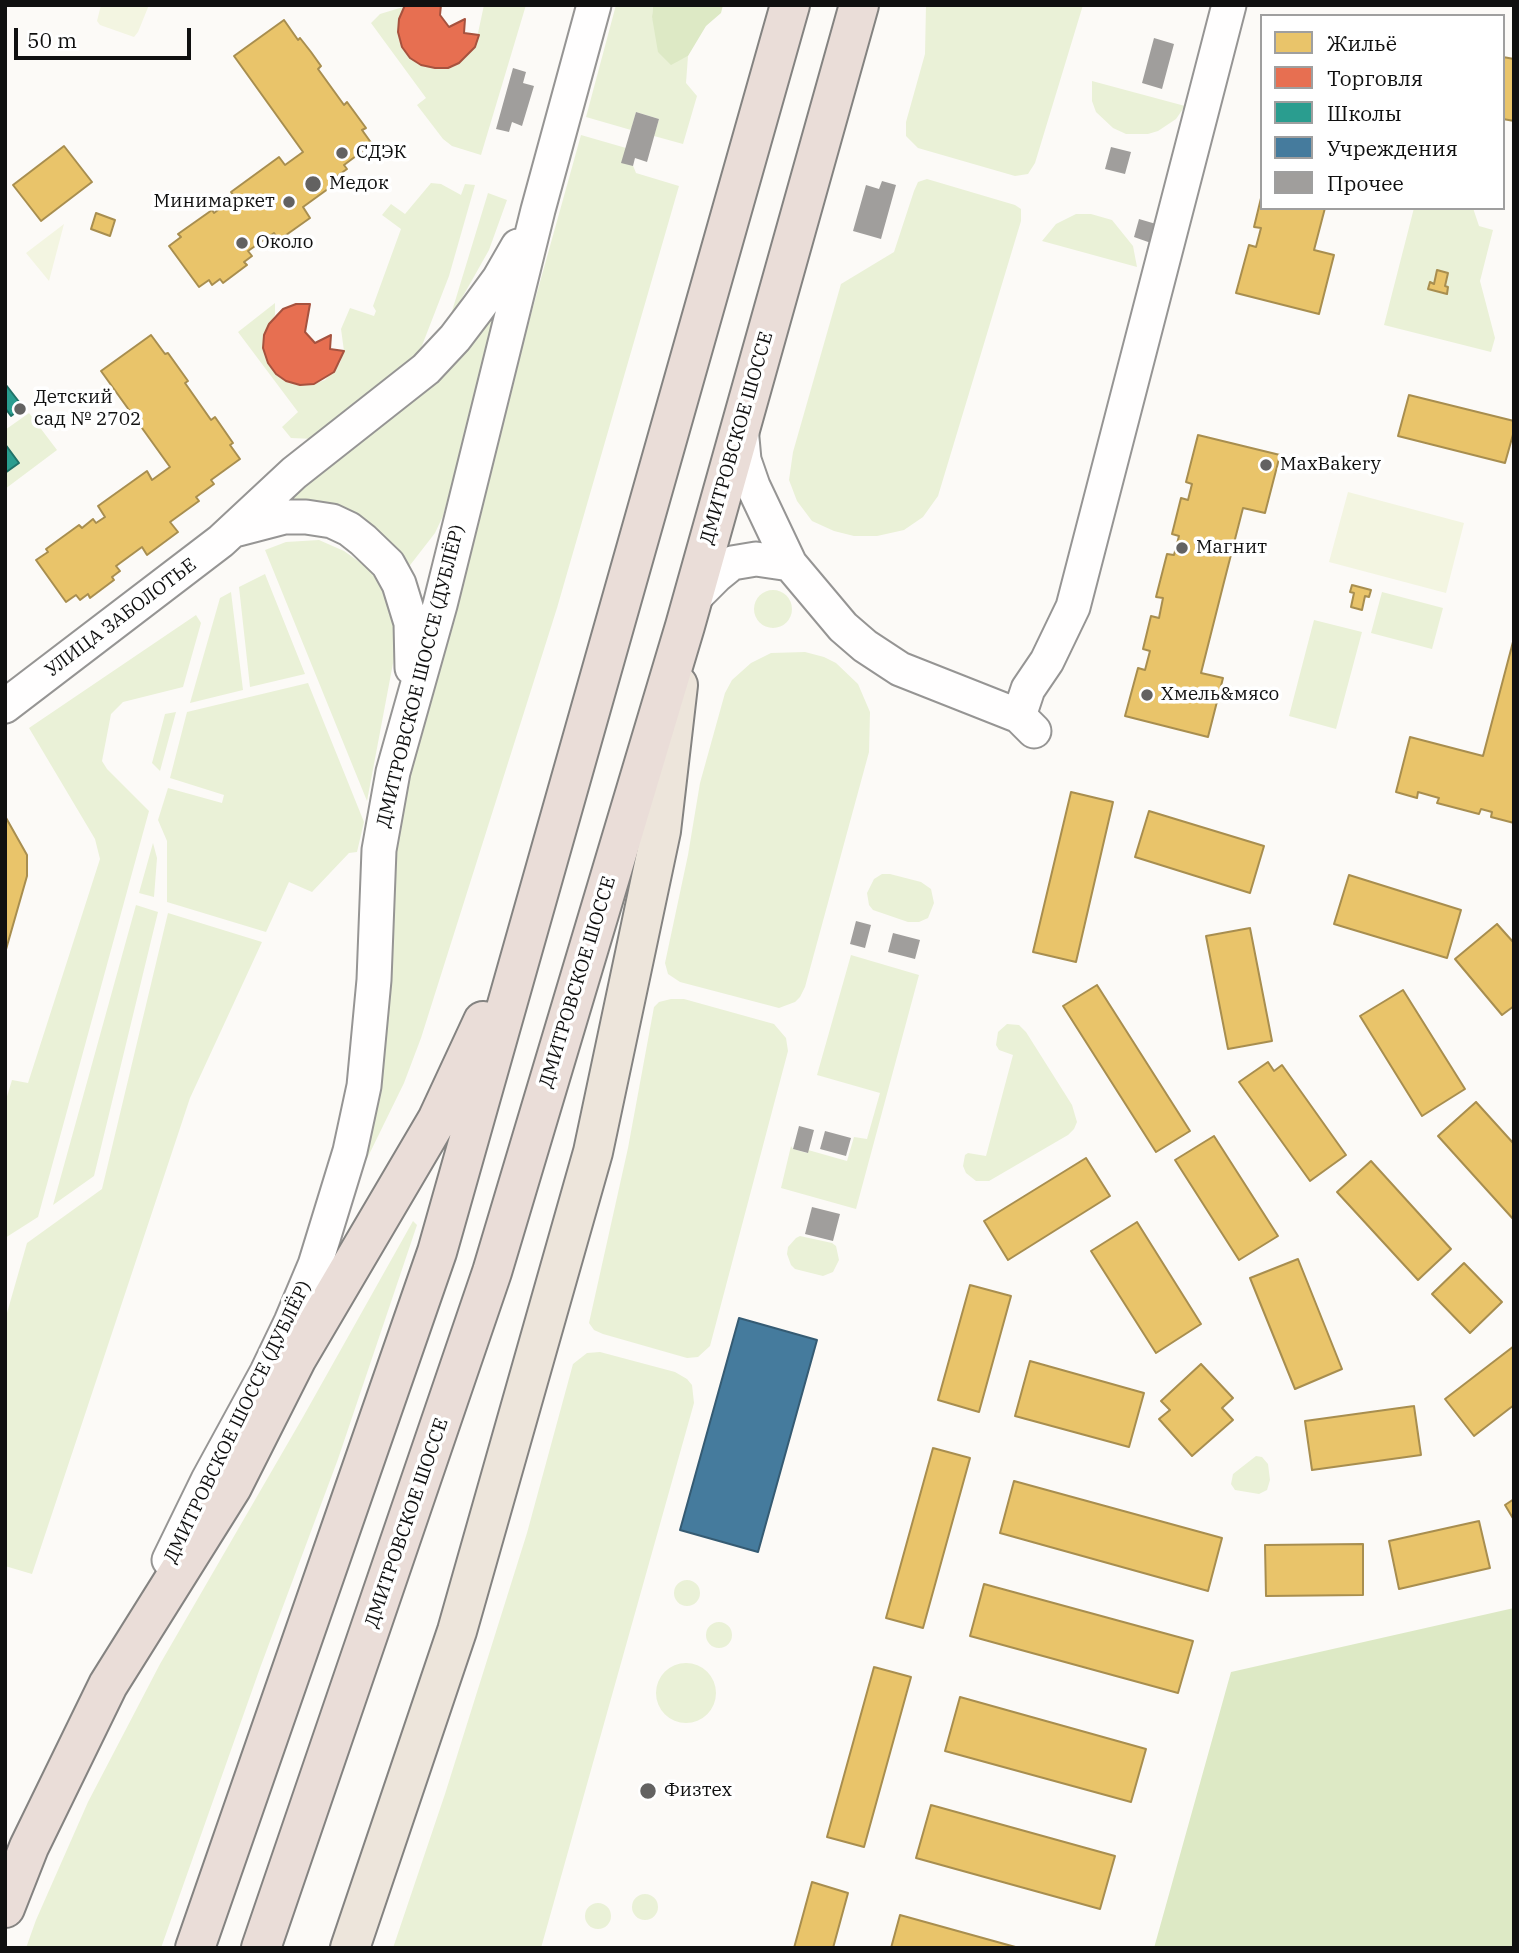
<!DOCTYPE html>
<meta charset="utf-8">
<style>
body{margin:0}
#map{position:relative;width:1519px;height:1953px;overflow:hidden;background:#fcfaf7;font-family:"IBM Plex Serif",serif}
canvas{display:block}
.frame{position:absolute;inset:0;border:7px solid #101010;pointer-events:none}
.legend{position:absolute;left:1260px;top:14px;width:245px;height:196px;box-sizing:border-box;background:#fff;border:2px solid #9f9f9f;margin:0;padding:9px 12px;list-style:none;font-size:21px;color:#101010}
.legend li{display:flex;align-items:center;gap:14px;height:35px}
.legend b{width:35px;border:2px solid #9f9f9f}
.scale{position:absolute;left:14px;top:28px;width:177px;height:32px;box-sizing:border-box;border:4px solid #101010;border-top:0;padding-left:9px;font-size:21px;line-height:24px;white-space:nowrap;color:#101010;-webkit-text-stroke:5px #fff;paint-order:stroke}
</style>
<div id="map">
<canvas width="1519" height="1953"></canvas>
<div class="frame"></div>
<ul class="legend">
<li><b style="height:19px;background:#e9c46a"></b>Жильё</li>
<li><b style="height:19px;background:#e76f51"></b>Торговля</li>
<li><b style="height:19px;background:#2a9d8f"></b>Школы</li>
<li><b style="height:19px;background:#457b9d"></b>Учреждения</li>
<li><b style="height:19px;background:#a09e9c"></b>Прочее</li>
</ul>
<div class="scale">50 m</div>
</div>
<script>
const c = document.querySelector('canvas').getContext('2d');
c.lineJoin = 'round';
function paint(path, color) {
  c.fillStyle = color;
  c.fill(path, 'evenodd');
}
function toPath(rows) {
  const path = new Path2D();
  for (const r of rows) {
    if (r.length === 3) {
      path.moveTo(r[0] + r[2], r[1]);
      path.arc(r[0], r[1], r[2], 0, 2 * Math.PI);
      continue;
    }
    path.moveTo(r[0], r[1]);
    for (let i = 2; i < r.length; i += 2) path.lineTo(r[i], r[i + 1]);
  }
  return path;
}
function stroke(path, color, width, dash) {
  c.strokeStyle = color;
  c.lineWidth = width;
  c.lineCap = dash ? 'butt' : 'round';
  c.setLineDash(dash || []);
  c.stroke(path);
}
function write(font, color, halo, rows, align = 'center') {
  c.font = font + ' "IBM Plex Serif",serif';
  c.lineWidth = 7;
  c.setLineDash([]);
  c.textBaseline = 'middle';
  c.strokeStyle = halo;
  c.fillStyle = color;
  for (const [text, x, y, turn = 0] of rows) {
    c.save();
    c.translate(x, y);
    c.rotate((+turn || 0) * Math.PI / 180);
    c.textAlign = isNaN(turn) ? turn : align;
    if (halo) c.strokeText(text, 0, 0);
    c.fillText(text, 0, 0);
    c.restore();
  }
}
paint(toPath([
 [484,5,526,5,481,155,452,146,443,139,417,105,426,98,371,23,380,14,403,7,399,19,398,32,402,47,410,58,421,65,435,68,448,68,459,63,475,47],
 [616,5,653,5,652,17,671,64,688,56,686,83,697,96,683,144,654,136,659,119,636,112,631,130,586,117],
 [926,5,1083,5,1035,163,1028,174,1015,176,918,148,906,136,906,122,925,54],
 [1092,81,1185,106,1176,119,1158,131,1148,134,1126,134,1113,128,1096,112,1092,101],
 [581,135,626,148,636,173,679,186,557,608,421,1038,404,1083,360,1173,388,854,485,479],
 [927,179,1015,205,1021,209,1021,221,938,496,923,517,904,530,877,536,854,536,834,531,812,521,797,501,789,480,793,452,841,284,894,252,914,191,918,182],
 [431,183,441,184,461,195,465,184,475,185,449,276,418,356,314,439,291,438,282,427,298,412,238,332,275,303,275,315,264,335,263,348,268,363,276,374,287,381,300,385,314,384,325,380,340,363,344,351,341,329,350,308,374,316,376,311,373,306,401,229,382,215,391,204,405,214],
 [488,193,507,200,489,250,449,321],
 [1414,208,1473,208,1479,226,1493,230,1480,281,1495,338,1491,352,1384,325],
 [1076,214,1091,214,1112,220,1133,246,1137,267,1042,241,1056,224],
 [508,281,443,516,435,533,404,573,285,503,420,393],
 [29,413,57,450,5,489,5,430],
 [319,540,344,551,368,568,384,590,390,608,393,626,394,658,367,801,265,550,286,542],
 [265,574,305,674,250,687,239,587],
 [773,609,19],
 [231,592,243,690,190,703,220,598],
 [1382,592,1443,608,1432,649,1371,633],
 [196,615,201,623,183,687,123,702,111,714,102,761,107,769,149,811,38,1217,5,1238,5,1103,12,1080,28,1083,100,859,95,839,29,728],
 [1314,620,1362,632,1336,729,1289,716],
 [805,652,824,657,836,663,858,684,870,712,869,752,805,987,800,997,795,1002,779,1008,680,982,668,974,665,963,688,855,700,783,725,693,732,680,751,663,771,653],
 [308,683,364,822,357,852,349,853,312,892,289,882,266,932,167,902,167,841,158,820,168,788,222,803,224,795,170,778,187,712],
 [176,712,160,771,152,763,165,714],
 [153,843,157,858,154,897,139,893],
 [882,874,890,874,921,882,931,889,934,903,928,918,919,922,908,922,873,910,869,905,867,893,874,879],
 [136,905,158,912,94,1176,53,1205],
 [168,913,262,942,190,1098,32,1574,5,1566,5,1320,27,1243,102,1189],
 [851,955,919,975,856,1209,781,1188,791,1146,793,1149,807,1153,808,1150,847,1161,854,1137,867,1139,880,1093,817,1075],
 [671,999,684,999,774,1024,786,1038,788,1051,710,1346,698,1357,687,1358,603,1334,594,1330,589,1323,628,1148,654,1007,659,1002],
 [1007,1024,1019,1025,1026,1032,1072,1105,1077,1122,1074,1129,1068,1135,989,1181,976,1181,966,1173,963,1166,965,1155,968,1153,986,1156,1013,1055,999,1050,996,1045,998,1032],
 [413,1221,417,1225,338,1459,260,1668,161,1948,26,1948,36,1920,88,1802,160,1664,303,1417],
 [800,1236,832,1243,836,1246,839,1260,833,1272,823,1276,795,1269,791,1265,787,1254,788,1247,796,1238],
 [600,1352,675,1372,687,1379,692,1385,694,1403,541,1948,393,1948,445,1794,527,1533,573,1364,587,1353],
 [1256,1456,1262,1457,1268,1464,1270,1480,1267,1490,1259,1494,1235,1490,1231,1484,1233,1474],
 [687,1593,13],
 [719,1635,13],
 [686,1693,30],
 [645,1907,13],
 [598,1916,13]
]), '#eaf1d7');
paint(toPath([
 [653,5,723,5,721,13,706,26,688,56,671,65,658,52,652,17],
 [1514,1608,1514,1948,1154,1948,1231,1672]
]), '#dde9c5');
paint(toPath([
 [101,5,149,5,138,32,134,37,100,25,97,21],
 [64,224,49,281,26,253],
 [1348,492,1464,523,1446,593,1329,562]
]), '#f3f5e1');
const homes = toPath([
 [284,20,298,40,300,38,311,52,321,66,318,69,344,105,347,102,366,128,362,130,372,144,344,165,347,169,329,182,332,186,303,207,310,218,279,240,274,233,248,251,252,256,244,262,247,265,223,283,220,279,212,285,209,280,199,287,169,246,181,237,178,234,212,210,214,213,226,204,229,208,238,202,231,192,279,157,285,165,303,152,234,56,284,20],
 [1503,57,1514,59,1514,121,1503,119,1503,57],
 [64,146,92,182,41,221,13,185,64,146],
 [1262,194,1262,208,1325,208,1314,250,1334,255,1319,314,1236,293,1249,245,1256,247,1261,228,1254,227,1262,194],
 [96,213,115,220,110,236,91,229,96,213],
 [1437,270,1448,273,1445,286,1448,287,1447,294,1428,289,1430,282,1434,284,1437,270],
 [151,335,165,354,168,353,188,381,185,383,211,420,215,417,233,443,230,445,240,459,211,480,214,484,196,497,199,501,170,522,178,532,147,555,142,547,116,566,120,571,112,577,114,580,90,598,88,594,80,600,76,595,66,602,36,560,48,552,46,549,79,525,82,528,93,519,96,523,105,517,98,506,147,471,152,480,170,467,101,371,151,335],
 [1409,395,1514,421,1514,431,1505,463,1398,436,1409,395],
 [1198,435,1280,455,1265,513,1243,508,1224,582,1201,673,1223,678,1208,737,1125,716,1138,668,1145,670,1150,651,1143,649,1151,616,1159,618,1163,598,1156,597,1167,554,1174,555,1179,536,1172,534,1181,498,1188,500,1192,484,1186,482,1198,435],
 [1352,585,1371,590,1369,597,1365,596,1362,610,1351,607,1354,593,1350,592,1352,585],
 [1514,638,1514,823,1491,817,1492,812,1481,809,1479,814,1437,803,1439,798,1418,792,1417,798,1396,792,1410,737,1483,756,1514,638],
 [1071,792,1113,802,1076,962,1033,952,1071,792],
 [1149,811,1264,846,1250,893,1135,857,1149,811],
 [5,816,27,855,27,876,5,953,5,816],
 [1349,875,1461,910,1447,958,1334,924,1349,875],
 [1497,924,1514,943,1514,1006,1502,1015,1455,959,1497,924],
 [1250,928,1272,1041,1228,1049,1206,936,1250,928],
 [1097,985,1190,1131,1156,1152,1063,1006,1097,985],
 [1403,990,1465,1089,1422,1116,1360,1016,1403,990],
 [1268,1062,1274,1071,1282,1065,1346,1155,1310,1181,1239,1082,1268,1062],
 [1476,1102,1514,1144,1514,1220,1438,1136,1476,1102],
 [1214,1136,1278,1236,1239,1260,1175,1160,1214,1136],
 [1086,1158,1110,1196,1008,1260,984,1221,1086,1158],
 [1371,1161,1451,1249,1418,1280,1337,1192,1371,1161],
 [1137,1222,1201,1324,1156,1353,1091,1251,1137,1222],
 [1298,1259,1342,1369,1295,1389,1250,1278,1298,1259],
 [1464,1263,1502,1302,1470,1333,1432,1294,1464,1263],
 [970,1285,1011,1296,979,1412,938,1400,970,1285],
 [1514,1346,1514,1405,1474,1436,1445,1399,1514,1346],
 [1030,1361,1144,1393,1129,1447,1015,1416,1030,1361],
 [1201,1364,1233,1398,1222,1408,1233,1420,1192,1456,1159,1419,1170,1410,1161,1401,1201,1364],
 [1414,1406,1421,1455,1312,1470,1305,1421,1414,1406],
 [933,1448,970,1458,923,1628,886,1618,933,1448],
 [1014,1481,1222,1538,1208,1591,1000,1533,1014,1481],
 [1514,1499,1514,1520,1505,1505,1514,1499],
 [1479,1521,1490,1568,1399,1589,1389,1541,1479,1521],
 [1363,1544,1363,1595,1266,1596,1265,1545,1363,1544],
 [984,1584,1193,1641,1178,1693,970,1636,984,1584],
 [874,1667,911,1677,864,1847,827,1837,874,1667],
 [960,1697,1146,1749,1131,1802,945,1751,960,1697],
 [931,1805,1115,1856,1100,1909,916,1858,931,1805],
 [812,1882,848,1893,833,1948,794,1948,812,1882],
 [900,1915,1019,1948,891,1948,900,1915]
]);
paint(homes, '#e9c46a');
stroke(homes, '#a88e4f', 2);
const shops = toPath([
 [405,5,441,5,440,15,449,27,465,19,464,33,479,35,475,47,459,63,448,68,435,68,421,65,410,58,402,47,398,32,399,19,405,5],
 [296,304,310,304,305,332,315,343,331,335,330,349,344,351,334,372,314,384,300,385,286,381,276,374,268,363,263,348,264,335,269,324,283,309,296,304]
]);
paint(shops, '#e76f51');
stroke(shops, '#a6523e', 2);
const schools = toPath([
 [6,385,23,407,11,416,5,408,6,385],
 [5,444,19,463,5,473,5,444]
]);
paint(schools, '#2a9d8f');
stroke(schools, '#227369', 2);
const public = toPath([
 [739,1318,817,1340,758,1552,680,1530,739,1318]
]);
paint(public, '#457b9d');
stroke(public, '#355b73', 2);
paint(toPath([
 [1154,38,1174,44,1162,89,1142,83],
 [513,68,526,72,523,83,534,86,522,126,512,122,509,132,496,129],
 [636,112,659,119,647,162,635,158,633,166,621,163],
 [1111,147,1131,152,1125,174,1105,169],
 [882,181,896,185,881,239,853,231,866,185,879,189],
 [1139,219,1156,224,1151,243,1134,237],
 [856,921,871,925,865,948,850,944],
 [893,933,920,940,915,959,888,952],
 [799,1126,814,1130,808,1153,793,1149],
 [825,1131,851,1138,846,1156,820,1149],
 [812,1207,840,1214,833,1241,805,1234]
]), '#a09e9c');
const minor = toPath([
 [741,427,744,460,753,486,790,564,843,627,865,646,900,669,1019,716,1034,731],
 [238,529,284,517,306,517,332,521,349,529,363,540,388,564,399,584,411,623,412,668],
 [692,600,716,576,732,563,756,559,790,564],
 [5,706,221,541,294,473,426,369,455,338,477,309,499,279,518,246],
 [1019,716,1028,689,1047,661,1073,607,1229,5],
 [169,1560,208,1480,267,1372,291,1322,315,1265,350,1151,364,1086,374,980,379,850,393,772,440,605,538,210,594,5]
]);
const major = toPath([
 [350,1948,457,1631,593,1152,661,831,678,685]
]);
const highway = toPath([
 [5,1908,29,1847,108,1685,232,1487,297,1358,437,1120,483,1021],
 [195,1948,437,1252,790,5],
 [261,1948,492,1272,685,626,859,5]
]);
stroke(minor, '#969594', 37);
stroke(major, '#848381', 42);
stroke(highway, '#848381', 42);
stroke(minor, '#fffefe', 33);
stroke(major, '#ede5db', 38);
stroke(highway, '#eaddd8', 38);
for (const [x, y, r, color] of [
 [342,153,7,"#636261"],
 [313,184,9,"#636261"],
 [289,202,7,"#636261"],
 [242,243,7,"#636261"],
 [20,409,7,"#636261"],
 [1266,465,7,"#636261"],
 [1182,548,7,"#636261"],
 [1147,695,7,"#636261"],
 [648,1791,9,"#636261"]
]) {
  const dot = new Path2D();
  dot.arc(x, y, r, 0, 2 * Math.PI);
  c.fillStyle = color;
  c.fill(dot);
  stroke(dot, '#fff', 2.5);
}
write('19px', '#101010', '#fff', [
 ["СДЭК",356,153],
 ["Медок",329,184],
 ["Минимаркет",275,202,"right"],
 ["Около",256,243],
 ["Детский",34,398],
 ["сад № 2702",34,420],
 ["MaxBakery",1280,465],
 ["Магнит",1196,548],
 ["Хмель&мясо",1161,695],
 ["Физтех",664,1791]
], 'left');
write('19px', '#101010', '#fff', [
 ["ДМИТРОВСКОЕ ШОССЕ",737,438,-74],
 ["УЛИЦА ЗАБОЛОТЬЕ",121,618,-37],
 ["ДМИТРОВСКОЕ ШОССЕ (ДУБЛЁР)",421,676,-76],
 ["ДМИТРОВСКОЕ ШОССЕ",578,982,-73],
 ["ДМИТРОВСКОЕ ШОССЕ (ДУБЛЁР)",238,1422,-64],
 ["ДМИТРОВСКОЕ ШОССЕ",407,1523,-71]
]);
</script>
